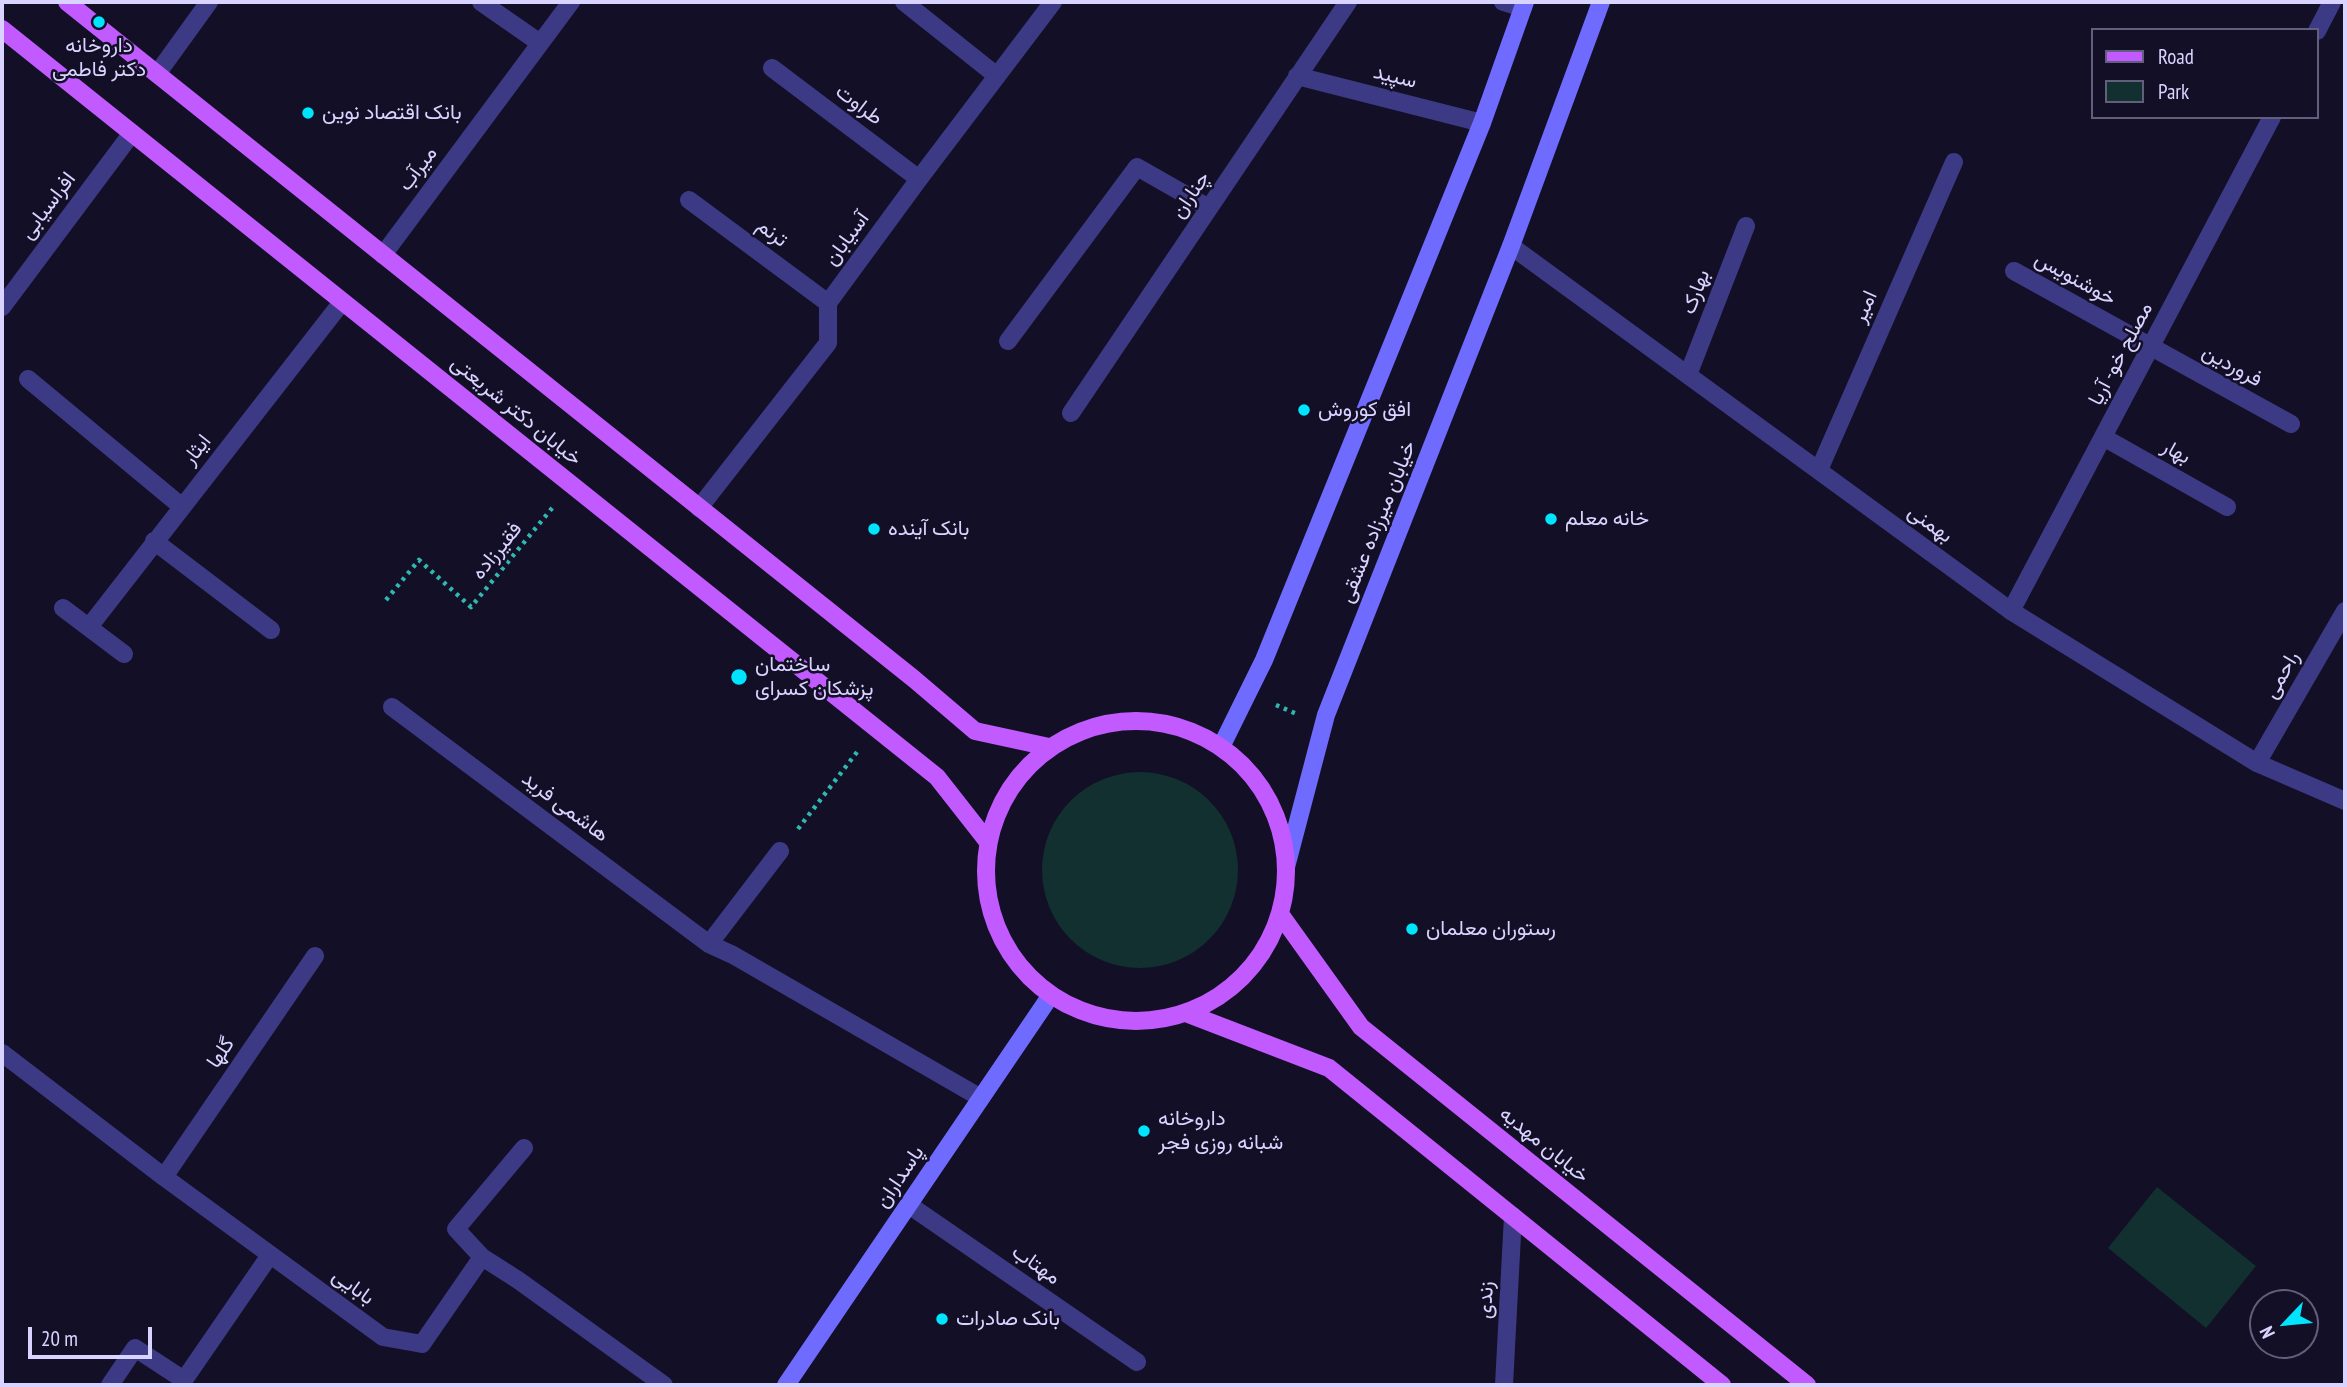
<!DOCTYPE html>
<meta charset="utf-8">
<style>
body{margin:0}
#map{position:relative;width:2347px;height:1387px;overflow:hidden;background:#130f26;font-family:"PT Sans Narrow",sans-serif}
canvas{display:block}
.frame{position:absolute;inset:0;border:4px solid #d9d4ff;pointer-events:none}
.legend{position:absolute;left:2091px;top:28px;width:228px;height:91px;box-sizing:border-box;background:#130f26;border:2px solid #625e7d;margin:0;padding:9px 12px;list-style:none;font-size:21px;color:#d9d4ff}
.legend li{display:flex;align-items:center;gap:14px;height:35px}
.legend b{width:35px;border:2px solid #625e7d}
.north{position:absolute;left:2249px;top:1289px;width:70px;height:70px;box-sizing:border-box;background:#130f26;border:2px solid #625e7d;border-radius:50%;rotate:244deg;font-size:19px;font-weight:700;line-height:28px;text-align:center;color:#d9d4ff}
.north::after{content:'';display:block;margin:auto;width:24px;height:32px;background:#00e5ff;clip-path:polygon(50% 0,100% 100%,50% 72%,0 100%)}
.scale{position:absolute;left:28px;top:1327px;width:124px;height:32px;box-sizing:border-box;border:4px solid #d9d4ff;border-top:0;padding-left:9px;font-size:21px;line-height:24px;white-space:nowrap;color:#d9d4ff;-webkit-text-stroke:5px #130f26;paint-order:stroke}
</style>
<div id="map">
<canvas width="2347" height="1387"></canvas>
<div class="frame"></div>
<ul class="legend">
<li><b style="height:9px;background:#c25bff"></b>Road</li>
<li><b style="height:19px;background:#12302f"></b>Park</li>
</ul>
<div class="north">N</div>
<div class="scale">20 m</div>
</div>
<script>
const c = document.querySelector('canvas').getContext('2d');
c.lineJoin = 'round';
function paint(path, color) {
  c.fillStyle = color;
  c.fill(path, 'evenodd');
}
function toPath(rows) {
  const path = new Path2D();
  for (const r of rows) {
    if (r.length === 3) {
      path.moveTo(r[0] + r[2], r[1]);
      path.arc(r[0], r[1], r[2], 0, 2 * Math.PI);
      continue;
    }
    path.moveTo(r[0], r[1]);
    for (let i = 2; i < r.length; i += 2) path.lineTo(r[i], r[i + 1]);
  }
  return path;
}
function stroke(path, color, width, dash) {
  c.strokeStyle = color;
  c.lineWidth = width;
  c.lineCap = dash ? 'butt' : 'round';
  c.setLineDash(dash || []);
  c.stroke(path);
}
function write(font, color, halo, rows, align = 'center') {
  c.font = font + ' "PT Sans Narrow",Vazirmatn,sans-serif';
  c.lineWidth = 5;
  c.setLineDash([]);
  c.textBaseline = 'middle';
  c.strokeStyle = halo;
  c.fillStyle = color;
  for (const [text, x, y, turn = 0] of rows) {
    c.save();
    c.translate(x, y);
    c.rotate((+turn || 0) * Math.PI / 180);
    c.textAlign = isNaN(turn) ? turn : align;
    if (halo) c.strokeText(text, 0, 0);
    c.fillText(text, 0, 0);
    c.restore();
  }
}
paint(toPath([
 [1140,870,98],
 [2157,1187,2256,1266,2206,1328,2108,1248]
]), '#12302f');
stroke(toPath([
 [386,600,419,560,471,607,553,507],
 [1276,705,1297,714],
 [798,829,857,752]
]), '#2fb8b0', 4.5, [3.5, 5]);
stroke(toPath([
 [481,2,540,43],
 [904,2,997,76],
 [1503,2,1523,8],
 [2317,31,2332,2],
 [772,68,919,179],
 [157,74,209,2],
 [1297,76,1482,123],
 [689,200,828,303],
 [383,255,571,2],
 [2014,271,2291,424],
 [2,307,132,133],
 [1008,341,1137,167,1209,208],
 [1688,375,1746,226],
 [28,379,181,506],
 [1071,413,1348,2],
 [2103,437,2227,507],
 [1819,470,1954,162],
 [699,508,828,343,828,303,919,179,1053,2],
 [154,541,271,630],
 [63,608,124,654],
 [2011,611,2272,117],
 [89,627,342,302],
 [392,707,709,944,733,955,981,1098],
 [2257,763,2345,611],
 [709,944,780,851],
 [2,1053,164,1177,383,1337,422,1344,482,1257,518,1280,664,1385],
 [164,1177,315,956],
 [909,1205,1137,1362],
 [482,1257,456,1229,524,1148],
 [110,1385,135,1348,184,1380,270,1255],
 [1504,1385,1513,1216]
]), '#3d3a85', 18);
stroke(toPath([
 [1511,246,2011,611,2257,763,2345,801]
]), '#3d3a85', 18);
stroke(toPath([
 [1221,747,1264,660,1482,123,1525,2],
 [1286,867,1326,715,1511,246,1601,2],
 [786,1385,1051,995]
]), '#6f6bff', 18);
stroke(toPath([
 [67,2,914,679,975,731,1049,747],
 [2,29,937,777,988,842],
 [1136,871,150],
 [1280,914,1361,1027,1807,1385],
 [1186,1013,1329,1068,1722,1385]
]), '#c25bff', 18);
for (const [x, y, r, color] of [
 [99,22,7,"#00e5ff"],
 [308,113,7,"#00e5ff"],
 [1304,410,7,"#00e5ff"],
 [1551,519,7,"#00e5ff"],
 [874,529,7,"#00e5ff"],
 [739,677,9,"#00e5ff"],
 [1412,929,7,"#00e5ff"],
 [1144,1131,7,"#00e5ff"],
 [942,1319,7,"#00e5ff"]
]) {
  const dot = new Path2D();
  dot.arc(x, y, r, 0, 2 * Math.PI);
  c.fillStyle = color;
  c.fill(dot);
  stroke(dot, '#130f26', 2.5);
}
write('21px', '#d9d4ff', '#130f26', [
 ["داروخانه",99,46,"center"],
 ["دکتر فاطمی",99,70,"center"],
 ["بانک اقتصاد نوین",322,113],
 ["افق کوروش",1318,410],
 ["خانه معلم",1565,519],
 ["بانک آینده",888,529],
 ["ساختمان",755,665],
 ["پزشکان کسرای",755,689],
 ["رستوران معلمان",1426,929],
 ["داروخانه",1158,1119],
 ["شبانه روزی فجر",1158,1143],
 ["بانک صادرات",956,1319]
], 'left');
write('21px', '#d9d4ff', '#130f26', [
 ["سپید",1395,77,14],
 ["طراوت",859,105,37],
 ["میرآب",418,169,-53],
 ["چناران",1191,195,-56],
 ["افراسیابی",48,206,-53],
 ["ترنم",772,233,37],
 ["آسیابان",847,239,-54],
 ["خوشنویس",2075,279,29],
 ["بهارک",1696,292,-69],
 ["امیر",1865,307,-66],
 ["مصلح خو- آریا",2121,354,-62],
 ["فروردین",2232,366,29],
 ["خیابان دکتر شریعتی",516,411,39],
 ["ایثار",197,450,-52],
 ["بهار",2176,452,29],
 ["خیابان میرزاده عشقی",1378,522,-68],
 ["بهمنی",1930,524,36],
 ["فقیرزاده",497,551,-51],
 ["راحمی",2282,675,-60],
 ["هاشمی فرید",565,807,37],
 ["گلها",221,1053,-56],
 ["خیابان مهدیه",1544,1145,39],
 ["پاسداران",900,1177,-56],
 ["مهتاب",1036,1265,35],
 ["بابایی",353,1287,36],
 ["زندی",1486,1300,-87]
]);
</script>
